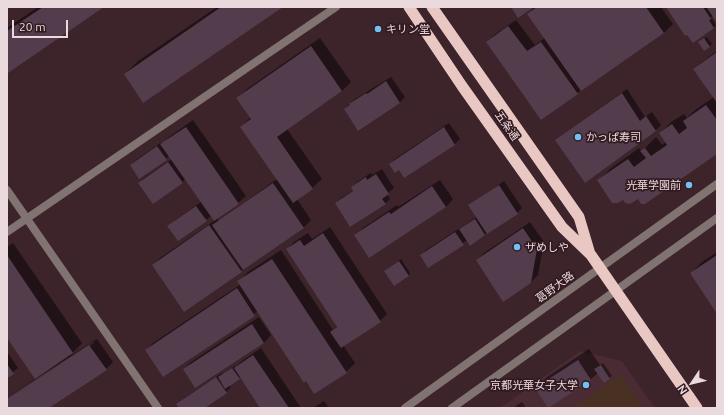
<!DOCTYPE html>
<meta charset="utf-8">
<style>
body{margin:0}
#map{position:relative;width:724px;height:415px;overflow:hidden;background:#3d232a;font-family:Ubuntu,sans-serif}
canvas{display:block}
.frame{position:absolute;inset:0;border:8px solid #ebdadd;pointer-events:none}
.north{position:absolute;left:672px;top:363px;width:40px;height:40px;-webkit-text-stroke:3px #321a20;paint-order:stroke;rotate:235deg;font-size:11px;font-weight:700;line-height:16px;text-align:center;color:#ebdadd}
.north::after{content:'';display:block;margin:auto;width:14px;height:18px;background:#ebdadd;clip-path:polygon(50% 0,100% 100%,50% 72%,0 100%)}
.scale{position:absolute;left:12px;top:20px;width:56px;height:18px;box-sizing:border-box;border:2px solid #ebdadd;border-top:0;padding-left:5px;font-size:12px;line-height:14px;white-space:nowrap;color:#ebdadd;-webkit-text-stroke:3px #321a20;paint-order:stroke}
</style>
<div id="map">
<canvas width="724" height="415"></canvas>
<div class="frame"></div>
<div class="north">N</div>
<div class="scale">20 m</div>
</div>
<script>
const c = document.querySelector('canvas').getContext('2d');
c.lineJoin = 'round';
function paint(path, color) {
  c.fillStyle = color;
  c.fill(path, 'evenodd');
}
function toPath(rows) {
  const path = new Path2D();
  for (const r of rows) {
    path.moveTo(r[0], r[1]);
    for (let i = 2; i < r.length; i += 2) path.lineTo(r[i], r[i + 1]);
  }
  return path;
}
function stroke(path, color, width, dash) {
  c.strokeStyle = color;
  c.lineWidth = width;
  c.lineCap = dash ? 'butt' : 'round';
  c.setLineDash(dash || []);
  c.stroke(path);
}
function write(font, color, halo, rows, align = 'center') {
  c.font = font + ' Ubuntu,"Noto Sans JP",sans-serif';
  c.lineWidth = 3.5;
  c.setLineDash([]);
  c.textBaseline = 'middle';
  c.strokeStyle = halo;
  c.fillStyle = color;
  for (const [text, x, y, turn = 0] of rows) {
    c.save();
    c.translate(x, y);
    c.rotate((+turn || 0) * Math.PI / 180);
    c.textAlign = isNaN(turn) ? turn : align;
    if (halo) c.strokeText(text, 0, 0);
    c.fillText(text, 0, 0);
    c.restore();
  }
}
paint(toPath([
 [580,351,622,361,655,408,500,408]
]), '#4b2b33');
paint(toPath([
 [621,374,644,408,572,408]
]), '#483022');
paint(toPath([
 [38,7,103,7,8,71,7,70,7,28],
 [217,7,282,7,125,74,138,61],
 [535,7,661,7,673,24,664,33,541,118,487,42,494,35,516,20,535,45,545,38,528,14],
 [667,7,717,7,717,21,713,15,708,20,712,19,716,25,713,28],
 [707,37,712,44,705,49,702,40],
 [320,38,351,82,342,91,287,129,322,179,312,188,297,199,311,220,304,227,241,271,153,265,160,258,214,221,211,216,206,220,169,226,174,221,201,202,185,179,182,183,139,183,144,178,172,159,169,156,166,159,131,165,136,160,162,142,163,143,169,137,193,120,246,196,238,203,217,218,219,221,277,179,241,127,251,117,238,98,247,89],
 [717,51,717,153,638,198,599,180,610,169,639,148,642,151,656,137,662,145,666,142,660,134,671,122,684,114,687,118,695,110,714,97,694,69,702,62],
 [391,77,405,97,400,102,345,109,355,99],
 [627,89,645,117,652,112,661,125,656,130,586,181,556,140,561,136],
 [449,123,460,139,455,144,404,177,399,169,390,164,395,159],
 [382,169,394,188,387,194,390,199,385,204,336,203,341,198,354,190,352,187,357,182,371,173,372,175],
 [440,180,453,199,446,207,356,235,363,228,397,205,398,207],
 [504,181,522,208,517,213,470,244,467,240,429,267,421,255,426,250,477,217,470,206,475,201],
 [530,222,544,242,538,275,531,282,477,260,484,253],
 [330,227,387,314,380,321,343,345,355,363,346,372,258,311,163,376,146,350,153,343,241,284,239,281,248,272,281,250,333,330,337,326,287,250,294,242,308,233,312,239],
 [13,243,82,343,70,356,97,339,113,362,106,369,47,408,7,408,7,400,94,343,93,342,7,397,36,378,7,336,7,247],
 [717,252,717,312,691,273,702,262],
 [401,259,410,273,408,276,385,271],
 [259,317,271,335,264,343,184,369,191,362],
 [261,348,301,408,261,408,241,377,229,385,231,387,226,392,203,408,180,408,178,404,183,399,222,373,223,374,235,366,235,367,242,361],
 [589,349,600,365,603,363,612,376,604,382,598,373,591,379,548,407,536,388,547,377],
 [7,352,18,368,7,377],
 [324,401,329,408,313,408],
 [522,402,526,408,513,408]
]), '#0007');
paint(toPath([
 [43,7,104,7,8,73,7,31],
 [221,7,283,7,143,103,124,74],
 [511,7,534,7,518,18],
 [537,7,646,7,664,33,581,91,527,14],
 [666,7,703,7,711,19,709,20,714,28,693,43,687,35,685,36],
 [709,7,717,7,717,23,707,8],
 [508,26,527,51,541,42,578,94,541,120,486,42],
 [704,38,710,47,704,51,698,42],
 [311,46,342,91,277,137,313,189,293,203,240,127,251,119,236,98],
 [717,52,717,103,693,69],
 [386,81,400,103,358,131,344,109,350,105,349,104,366,93,367,94],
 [622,93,640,121,646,116,656,131,585,183,555,140],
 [706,105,717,120,717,154,645,204,641,204,638,199,630,204,625,203,623,200,618,203,612,203,597,180,628,159,634,167,646,158,640,151,645,148,651,156,667,145,659,133,672,124,679,134,687,128,683,121],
 [186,127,239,204,214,221,160,144],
 [444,127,455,145,404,178,399,170,395,173,389,164],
 [157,146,167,160,139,179,130,165],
 [168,162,183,183,153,204,138,183],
 [376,174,389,194,382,199,386,204,350,227,335,203,353,191,351,187,366,177,367,180],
 [273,183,304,228,243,270,212,225],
 [499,185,518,214,487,234,468,205],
 [432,186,446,207,369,258,354,235,389,212,391,214],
 [196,206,207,221,178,241,167,226],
 [475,219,485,235,470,246,459,229],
 [209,225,242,272,184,312,152,265],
 [523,228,537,249,531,283,503,302,476,260],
 [455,232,464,245,428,268,420,255],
 [323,233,381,322,341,348,330,332,337,327,286,249,300,240,304,246],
 [7,255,73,353,35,379,7,338],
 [717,255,717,314,690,273],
 [272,259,347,373,314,394,306,381,304,383,237,281],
 [399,261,409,276,394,286,384,271],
 [237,288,255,316,163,377,145,350],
 [252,324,264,343,195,388,183,369],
 [89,345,107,370,49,408,7,408,7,399],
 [253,355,289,408,260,408,234,368],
 [578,360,591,380,548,408,535,388],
 [7,364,14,374,7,378],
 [601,365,610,379,604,383,594,369],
 [232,368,240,379,225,389,218,377],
 [216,377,227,393,205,408,179,408,176,404]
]), '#533c4c');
stroke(toPath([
 [7,190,158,408],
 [7,232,336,7],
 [405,408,717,184],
 [452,408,717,218]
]), '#817371', 8);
stroke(toPath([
 [409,7,462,86,562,227,591,255,697,408],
 [432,7,579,217,590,254]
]), '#e9c8c4', 11);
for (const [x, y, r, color] of [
 [378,29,4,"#72c1f5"],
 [578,137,4,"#72c1f5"],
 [689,185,4,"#72c1f5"],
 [517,247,4,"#72c1f5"],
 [586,385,4,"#72c1f5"]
]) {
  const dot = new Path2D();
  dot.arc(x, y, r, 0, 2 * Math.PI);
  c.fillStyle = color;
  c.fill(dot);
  stroke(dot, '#321a20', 1.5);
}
write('11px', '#ebdadd', '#321a20', [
 ["キリン堂",386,29],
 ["かっぱ寿司",586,137],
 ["光華学園前",681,185,"right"],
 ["ザめしや",525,247],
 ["京都光華女子大学",578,385,"right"]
], 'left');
write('11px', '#ebdadd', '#321a20', [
 ["五条通",507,126,55],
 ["葛野大路",555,287,-36]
]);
</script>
